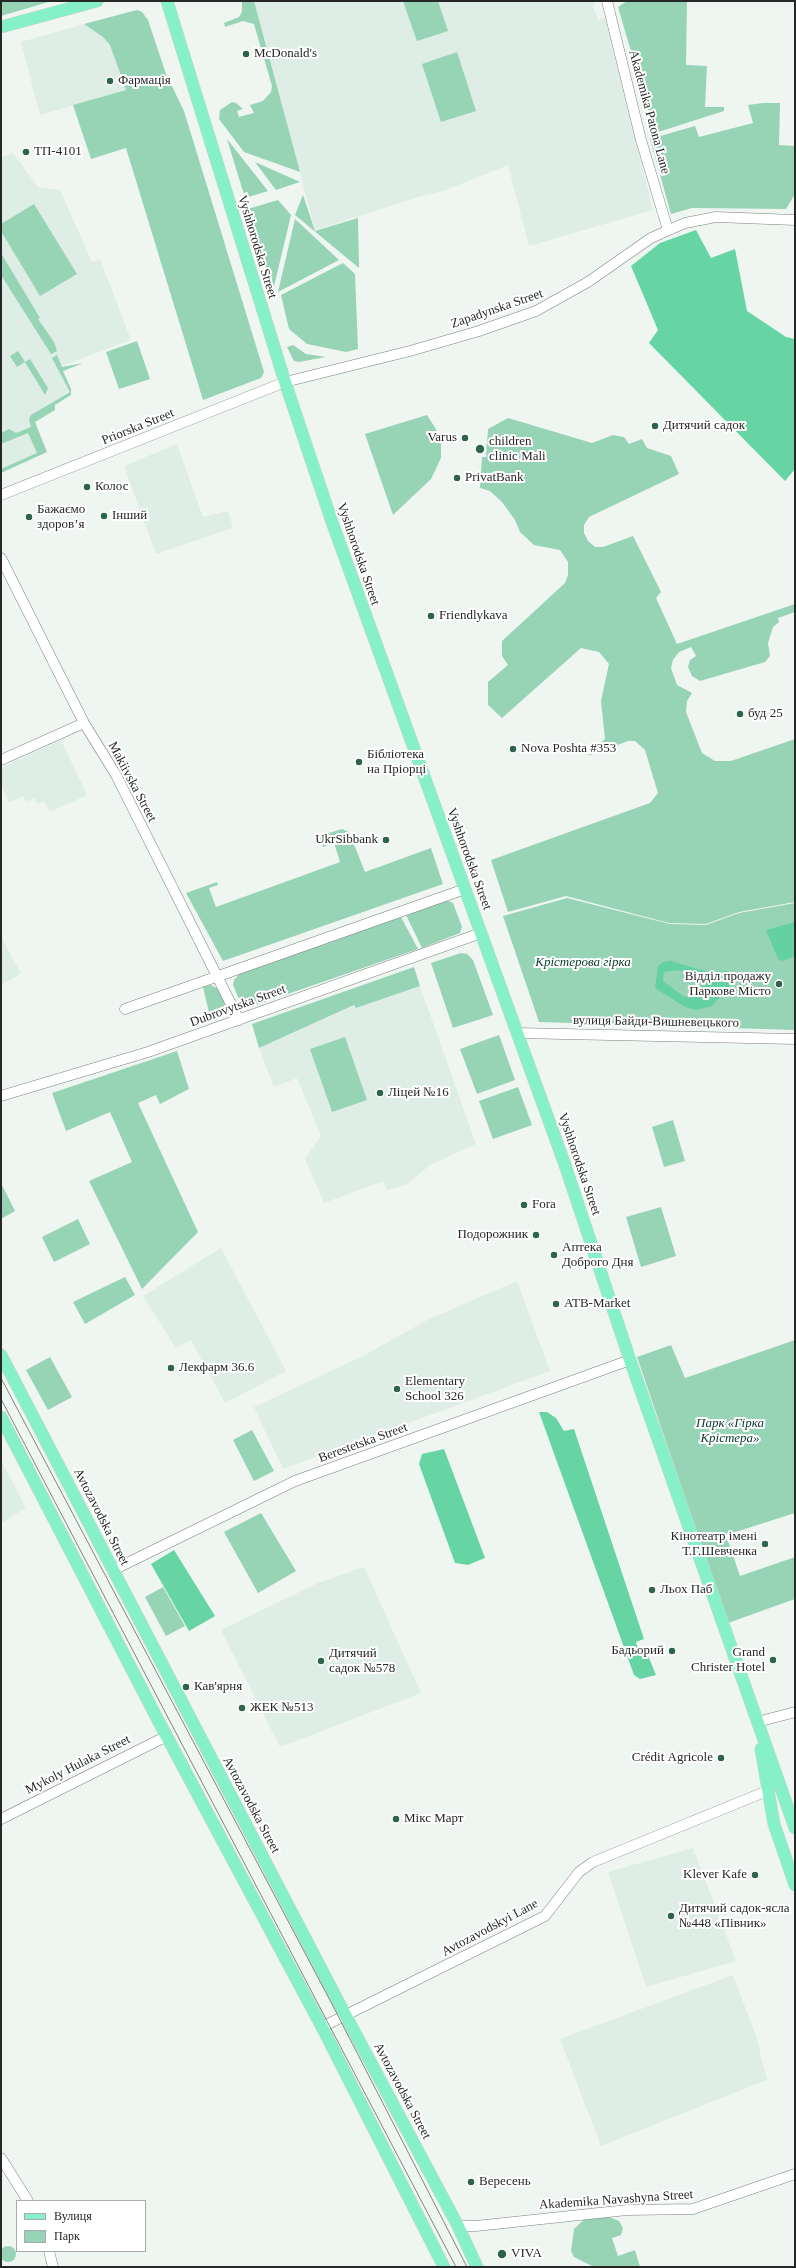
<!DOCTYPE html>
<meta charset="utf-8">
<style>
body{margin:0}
#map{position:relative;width:796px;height:2268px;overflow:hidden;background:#eff6f2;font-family:Georgia,serif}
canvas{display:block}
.frame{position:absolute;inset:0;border:2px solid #262827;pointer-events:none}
.legend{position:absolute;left:16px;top:2200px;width:130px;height:52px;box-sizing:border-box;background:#fff;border:1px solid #a8a9a9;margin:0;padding:5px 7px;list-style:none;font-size:12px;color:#262827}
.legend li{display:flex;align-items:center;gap:8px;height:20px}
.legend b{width:20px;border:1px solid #a8a9a9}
</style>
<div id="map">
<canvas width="796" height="2268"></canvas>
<div class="frame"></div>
<ul class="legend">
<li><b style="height:5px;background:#86f1c8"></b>Вулиця</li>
<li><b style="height:11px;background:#97d3b5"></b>Парк</li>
</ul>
</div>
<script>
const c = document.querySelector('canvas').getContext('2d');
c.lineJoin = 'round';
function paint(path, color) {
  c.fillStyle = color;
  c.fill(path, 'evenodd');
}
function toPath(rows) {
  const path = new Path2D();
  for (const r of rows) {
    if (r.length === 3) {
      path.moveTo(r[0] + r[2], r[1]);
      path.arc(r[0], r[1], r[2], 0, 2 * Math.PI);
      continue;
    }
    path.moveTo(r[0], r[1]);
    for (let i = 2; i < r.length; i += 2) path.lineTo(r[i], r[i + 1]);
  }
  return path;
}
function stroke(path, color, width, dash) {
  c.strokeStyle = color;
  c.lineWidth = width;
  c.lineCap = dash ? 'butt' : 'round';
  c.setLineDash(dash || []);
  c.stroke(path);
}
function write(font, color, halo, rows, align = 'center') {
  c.font = font + ' Georgia,serif';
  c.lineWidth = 4;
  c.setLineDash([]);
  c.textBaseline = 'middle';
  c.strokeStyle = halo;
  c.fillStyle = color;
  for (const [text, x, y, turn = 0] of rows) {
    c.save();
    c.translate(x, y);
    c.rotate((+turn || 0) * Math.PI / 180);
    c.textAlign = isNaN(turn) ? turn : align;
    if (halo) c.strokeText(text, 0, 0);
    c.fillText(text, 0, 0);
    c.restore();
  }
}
paint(toPath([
 [254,1,596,1,593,6,598,20,605,18,653,210,529,246,508,165,443,191,425,195,315,230],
 [84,24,103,37,110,45,126,90,40,115,21,42],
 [13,153,38,187,60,190,92,262,100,259,131,340,59,367,72,390,30,416,45,452,1,471,1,157],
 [177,444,203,517,228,511,233,528,156,554,124,466],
 [61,740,87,795,50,812,44,801,37,804,34,798,26,802,23,796,9,803,1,785,1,768],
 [1,936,21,974,1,985],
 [420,986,476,1144,430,1165,406,1185,387,1190,383,1181,324,1203,305,1159,321,1136,297,1078,274,1087,259,1048,355,1005,356,1008],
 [221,1248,286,1371,225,1403,191,1340,176,1348,143,1296],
 [517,1281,550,1371,283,1469,254,1407,363,1356,429,1319],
 [1,1460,26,1508,1,1523],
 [364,1567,421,1693,280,1747,221,1630,318,1583],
 [693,1848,736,1961,646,1987,608,1872],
 [733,1975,756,2036,767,2080,601,2146,560,2039]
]), '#deede5');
paint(toPath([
 [1,1,52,1,1,16],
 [242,1,254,1,300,172,244,152,219,119,220,110,232,102,236,103,243,109,237,111,239,117,254,113,250,105,263,101,271,92,272,86,254,24,243,21,225,27,224,23,239,17,242,12],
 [403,1,438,1,448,31,417,41],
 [627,1,687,1,686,65,707,66,705,107,724,107,724,111,655,133,618,7],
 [137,10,142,12,148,20,166,74,184,111,264,372,261,378,203,400,126,148,91,159,73,105,126,90,110,45,103,37,84,24],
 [457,52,476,111,441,122,422,64],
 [763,103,780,103,779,145,795,146,795,194,786,209,692,208,671,214,650,139,695,126,699,137,753,123,748,105],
 [227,139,268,191,245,198],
 [255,162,300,182,276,190],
 [303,195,315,231,358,218,359,268,295,215],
 [278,200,291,215,273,291,248,209],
 [34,204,77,274,40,296,1,231,1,224],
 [295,219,339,260,278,292],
 [1,253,40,318,38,319,54,342,57,351,51,354,1,275],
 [343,263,355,274,358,349,346,352,307,344,289,329,281,295],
 [137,341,150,379,119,389,106,352],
 [293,345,306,354,326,357,299,362,294,361,287,347],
 [18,351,25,362,30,359,48,388,45,395,25,362,17,367,10,356],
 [57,355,62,367,83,363,63,371,71,389,71,395,55,405,55,410,35,422,47,452,1,473,1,469,37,453,28,433,1,444,1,433,9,429,16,433,31,427,29,419,31,415,70,392,52,358],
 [427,415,441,437,441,458,431,479,393,515,365,434],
 [508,418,592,443,613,435,624,437,629,444,642,439,647,448,671,456,679,474,589,517,584,525,584,533,588,541,595,547,603,547,633,536,661,592,656,598,677,644,795,604,795,612,778,618,779,622,773,627,768,643,770,656,765,662,700,681,692,676,688,667,690,660,696,656,691,647,679,652,673,660,671,668,677,685,692,693,687,701,686,712,702,753,715,761,731,761,795,739,795,902,739,912,706,924,669,923,566,896,508,912,491,860,650,803,658,793,645,750,635,741,628,741,588,756,605,739,601,701,609,664,599,652,581,648,502,718,488,705,488,682,508,665,502,656,502,641,565,583,568,575,568,562,560,550,534,545,520,532,515,520,502,502,490,491,480,488,482,457,486,457,488,429],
 [342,829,349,832,365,872,431,848,443,884,223,961,186,893,217,882,218,885,209,888,216,907,340,862,334,843,323,847,319,836],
 [567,898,670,924,706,925,739,913,795,903,795,1030,539,1022,503,916],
 [446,900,453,903,462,927,460,933,422,948,406,915],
 [401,917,418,949,253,1006,243,1004,239,999,233,985,234,980,241,972],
 [461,953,467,954,473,960,493,1015,453,1028,431,963],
 [414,967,420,986,356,1008,354,1005,259,1048,252,1024],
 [211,985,220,990,225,1002,223,1013,216,1020,211,1021,203,987],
 [499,1035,515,1080,477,1094,460,1049],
 [345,1037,367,1100,332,1112,310,1049],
 [177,1051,189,1089,160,1104,156,1095,138,1103,198,1232,142,1289,89,1181,132,1162,110,1112,66,1131,52,1093],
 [518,1087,532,1125,493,1139,479,1101],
 [673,1120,685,1161,664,1167,652,1127],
 [1,1183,15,1211,1,1219],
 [661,1207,676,1256,641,1267,626,1217],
 [78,1219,90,1244,54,1262,42,1237],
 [125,1277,135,1295,85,1324,73,1302],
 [795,1340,795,1513,726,1535,740,1576,795,1557,795,1599,728,1623,637,1357,671,1345,685,1378],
 [50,1357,72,1397,48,1410,26,1370],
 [252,1430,274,1471,254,1481,233,1440],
 [261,1513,296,1571,258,1593,224,1532],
 [163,1587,185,1626,166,1636,145,1597],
 [587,2217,609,2217,619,2221,623,2228,621,2235,612,2238,618,2256,635,2250,640,2267,594,2267,574,2257,571,2251,574,2229],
 [8,2254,8]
]), '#97d3b5');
paint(toPath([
 [696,230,711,258,735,249,747,311,786,337,795,339,795,469,785,481,649,343,658,330,631,266,660,243],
 [539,1412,547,1412,556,1418,564,1431,574,1429,644,1639,636,1642,640,1655,647,1653,656,1675,640,1679,634,1675],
 [444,1449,485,1558,468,1565,455,1563,419,1464,422,1454],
 [174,1550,215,1616,189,1631,151,1564]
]), '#67d4a3');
paint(toPath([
 [795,922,795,956,782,961,778,959,766,930],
 [671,961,708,972,727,971,732,974,734,981,712,1006,696,1010,685,1007,655,988,658,966,663,962],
 [678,970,697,978,702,985,696,995,691,998,683,996,663,981,664,972]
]), '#64d1a0');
const minor = toPath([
 [607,1,641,140,668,230],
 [1,495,285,382,410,351,479,331,536,311,588,282,651,238,685,223,716,217,795,220],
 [1,558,84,723,116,775,239,1020],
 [1,760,84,723],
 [125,1009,465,889],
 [517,1033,795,1039],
 [1,1096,148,1052,481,933],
 [113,1570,295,1481,630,1360],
 [757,1722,795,1712],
 [1,1819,167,1736],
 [322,2027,545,1916,579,1872,593,1862,767,1791],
 [1,2158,28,2201],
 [458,2226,476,2226,627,2210,693,2209,795,2174],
 [49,2251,53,2267]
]);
const major = toPath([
 [167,1,285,382,332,522,565,1165,630,1360,795,1828],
 [1,27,97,1],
 [1,1355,339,2003,458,2226,477,2267],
 [1,1417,159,1722,322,2027,444,2267],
 [761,1749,774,1824,795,1885]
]);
stroke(minor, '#7b817e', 11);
stroke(major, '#cfd0cf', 13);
stroke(minor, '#fff', 10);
stroke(major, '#86f1c8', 12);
stroke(toPath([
 [1,1378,333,2006,467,2267],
 [1,1399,456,2267]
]), '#808482', 1);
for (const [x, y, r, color] of [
 [246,54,4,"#2d644b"],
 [110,81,4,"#2d644b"],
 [26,152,4,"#2d644b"],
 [655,426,4,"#2d644b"],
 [465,438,4,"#2d644b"],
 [480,449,5,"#2d644b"],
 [457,478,4,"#2d644b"],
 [87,487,4,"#2d644b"],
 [104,516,4,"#2d644b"],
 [29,517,4,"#2d644b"],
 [431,616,4,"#2d644b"],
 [740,714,4,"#2d644b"],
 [513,749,4,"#2d644b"],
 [359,762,4,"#2d644b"],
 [386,840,4,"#2d644b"],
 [779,984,4,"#2d644b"],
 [380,1093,4,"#2d644b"],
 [524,1205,4,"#2d644b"],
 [536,1235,4,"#2d644b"],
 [554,1255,4,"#2d644b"],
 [556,1304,4,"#2d644b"],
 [171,1368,4,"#2d644b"],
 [397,1389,4,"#2d644b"],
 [765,1544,4,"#2d644b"],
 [652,1590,4,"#2d644b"],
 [672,1651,4,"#2d644b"],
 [773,1660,4,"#2d644b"],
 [321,1661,4,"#2d644b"],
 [186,1687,4,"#2d644b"],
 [242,1708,4,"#2d644b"],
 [721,1758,4,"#2d644b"],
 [396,1819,4,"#2d644b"],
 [755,1875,4,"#2d644b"],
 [671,1916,4,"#2d644b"],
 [471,2182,4,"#2d644b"],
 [502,2254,5,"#2d644b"]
]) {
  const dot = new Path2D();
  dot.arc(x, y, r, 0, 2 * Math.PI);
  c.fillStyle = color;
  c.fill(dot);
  stroke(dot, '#fff', 1.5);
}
write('13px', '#262827', '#fff', [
 ["McDonald's",254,54],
 ["Фармація",118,81],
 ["ТП-4101",34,152],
 ["Дитячий садок",663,426],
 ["Varus",457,438,"right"],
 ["children",489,442],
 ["clinic Mali",489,457],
 ["PrivatBank",465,478],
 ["Колос",95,487],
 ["Бажаємо",37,510],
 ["здоровʼя",37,525],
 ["Інший",112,516],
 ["Friendlykava",439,616],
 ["буд 25",748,714],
 ["Nova Poshta #353",521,749],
 ["Бібліотека",367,755],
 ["на Пріорці",367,770],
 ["UkrSibbank",378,840,"right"],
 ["Відділ продажу",771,977,"right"],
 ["Паркове Місто",771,992,"right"],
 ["Ліцей №16",388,1093],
 ["Fora",532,1205],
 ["Подорожник",528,1235,"right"],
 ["Аптека",562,1248],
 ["Доброго Дня",562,1263],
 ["ATB-Market",564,1304],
 ["Лекфарм 36.6",179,1368],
 ["Elementary",405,1382],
 ["School 326",405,1397],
 ["Кінотеатр імені",757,1537,"right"],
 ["Т.Г.Шевченка",757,1552,"right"],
 ["Льох Паб",660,1590],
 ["Бадьорий",664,1651,"right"],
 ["Grand",765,1653,"right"],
 ["Christer Hotel",765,1668,"right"],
 ["Дитячий",329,1654],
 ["садок №578",329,1669],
 ["Кав'ярня",194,1687],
 ["ЖЕК №513",250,1708],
 ["Crédit Agricole",713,1758,"right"],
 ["Мікс Март",404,1819],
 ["Klever Kafe",747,1875,"right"],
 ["Дитячий садок-ясла",679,1909],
 ["№448 «Півник»",679,1924],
 ["Вересень",479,2182],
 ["VIVA",511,2254]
], 'left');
write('13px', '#262827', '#fff', [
 ["Akademika Patona Lane",649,112,75],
 ["Vyshhorodska Street",257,247,73],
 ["Zapadynska Street",497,309,-19],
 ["Priorska Street",138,427,-22],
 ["Vyshhorodska Street",358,554,71],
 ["Makiivska Street",132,782,62],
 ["Vyshhorodska Street",469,859,70],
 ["Dubrovytska Street",238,1006,-20],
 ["вулиця Байди-Вишневецького",656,1022,1],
 ["Vyshhorodska Street",579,1164,71],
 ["Berestetska Street",363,1443,-20],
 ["Avtozavodska Street",101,1517,63],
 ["Mykoly Hulaka Street",78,1765,-27],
 ["Avtozavodska Street",251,1805,62],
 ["Avtozavodskyi Lane",490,1928,-28],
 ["Avtozavodska Street",402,2091,62],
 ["Akademika Navashyna Street",616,2200,-4]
]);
write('italic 13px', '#083926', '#fff', [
 ["Крістерова гірка",583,963],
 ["Парк «Гірка",730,1424],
 ["Крістера»",730,1439]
]);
</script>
